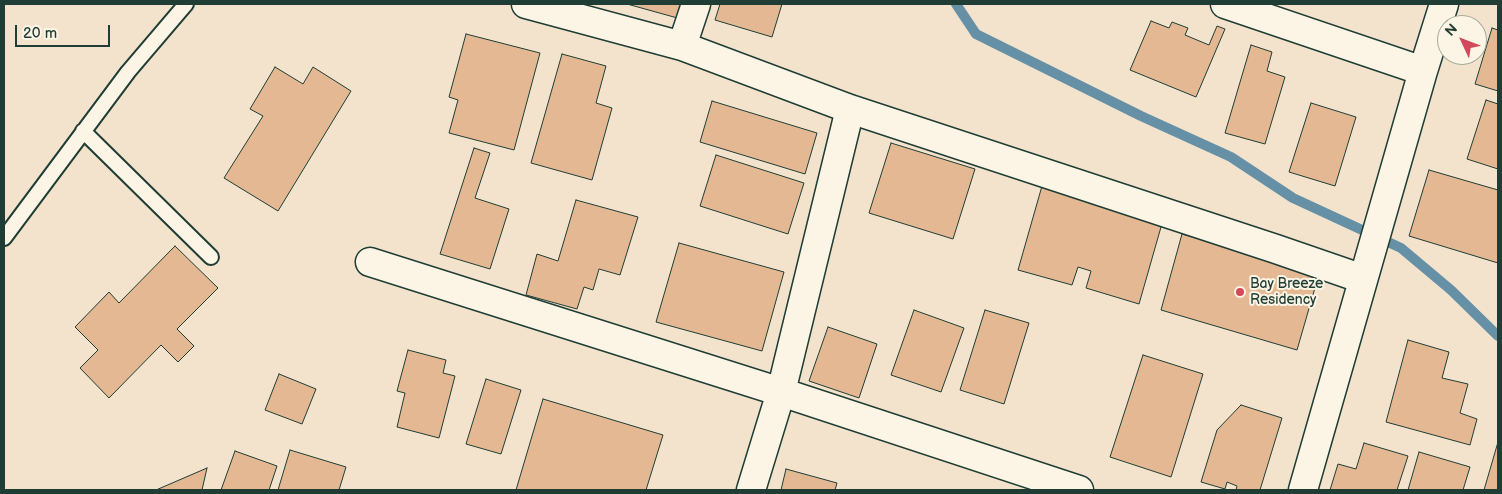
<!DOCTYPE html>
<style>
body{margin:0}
#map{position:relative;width:1502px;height:494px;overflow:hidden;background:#f4e3cc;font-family:"Balsamiq Sans",sans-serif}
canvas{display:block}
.frame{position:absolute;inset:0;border:5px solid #1f3d34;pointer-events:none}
.north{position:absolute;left:1437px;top:15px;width:50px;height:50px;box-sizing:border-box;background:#fcf5e5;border:1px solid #a4ab9e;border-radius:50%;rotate:313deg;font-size:14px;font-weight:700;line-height:20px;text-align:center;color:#1f3d34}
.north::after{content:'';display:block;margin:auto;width:18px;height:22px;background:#d1495b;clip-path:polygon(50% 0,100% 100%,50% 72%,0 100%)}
.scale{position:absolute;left:15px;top:25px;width:95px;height:22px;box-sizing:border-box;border:2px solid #1f3d34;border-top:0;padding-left:6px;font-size:15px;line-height:18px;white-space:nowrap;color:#1f3d34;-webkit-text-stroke:4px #fcf5e5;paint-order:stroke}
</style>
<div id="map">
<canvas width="1502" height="494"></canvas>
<div class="frame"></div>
<div class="north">N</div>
<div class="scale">20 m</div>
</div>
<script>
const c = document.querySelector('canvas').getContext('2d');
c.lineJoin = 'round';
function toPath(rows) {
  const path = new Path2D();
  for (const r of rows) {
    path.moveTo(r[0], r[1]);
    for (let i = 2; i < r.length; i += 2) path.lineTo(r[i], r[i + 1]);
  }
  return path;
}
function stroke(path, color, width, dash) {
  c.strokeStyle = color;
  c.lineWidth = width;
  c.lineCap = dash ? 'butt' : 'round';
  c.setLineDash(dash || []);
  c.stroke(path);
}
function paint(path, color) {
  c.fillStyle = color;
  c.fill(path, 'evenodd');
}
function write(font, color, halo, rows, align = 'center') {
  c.font = font + ' "Balsamiq Sans",sans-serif';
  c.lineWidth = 4;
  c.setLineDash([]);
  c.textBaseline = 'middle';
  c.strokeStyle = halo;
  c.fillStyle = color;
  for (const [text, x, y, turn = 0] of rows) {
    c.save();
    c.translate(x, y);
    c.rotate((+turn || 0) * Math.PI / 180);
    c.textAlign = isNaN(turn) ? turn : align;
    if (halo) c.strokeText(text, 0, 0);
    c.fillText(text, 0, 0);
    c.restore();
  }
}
stroke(toPath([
 [956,4,976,34,1141,116,1231,157,1293,198,1401,248,1451,290,1498,336]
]), '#6690a6', 10);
const building = toPath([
 [627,4,685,4,681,19,627,4],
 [720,4,782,4,772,37,715,20,720,4],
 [1151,21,1169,28,1172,22,1188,28,1185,35,1209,45,1217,26,1225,29,1196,97,1130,70,1151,21],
 [1492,28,1498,30,1498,91,1475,84,1492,28],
 [466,34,540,53,514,150,449,133,458,100,449,97,466,34],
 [1251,45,1272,52,1267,71,1285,77,1265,144,1225,133,1251,45],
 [562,54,606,66,596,103,612,108,592,180,531,163,562,54],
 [275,67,303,84,313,67,351,91,278,211,224,178,263,116,250,109,275,67],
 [1486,100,1498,104,1498,169,1467,159,1486,100],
 [712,101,817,133,805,174,700,142,712,101],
 [1311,103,1356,117,1335,186,1289,172,1311,103],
 [891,143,975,169,953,239,869,213,891,143],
 [474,148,490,153,475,198,509,209,490,269,440,254,474,148],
 [716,155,804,183,788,234,700,206,716,155],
 [1429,170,1498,190,1498,263,1409,236,1429,170],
 [1042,186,1163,220,1139,304,1086,288,1091,271,1078,267,1072,285,1018,270,1042,186],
 [576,200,638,217,620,275,599,269,593,290,584,287,577,309,526,295,537,254,558,261,576,200],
 [1182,234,1319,274,1297,350,1161,310,1182,234],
 [679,243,784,272,762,351,656,322,679,243],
 [175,246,218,288,177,329,194,346,178,362,161,345,109,398,80,368,98,350,75,327,109,292,119,303,175,246],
 [914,310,964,328,941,392,891,375,914,310],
 [985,310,1029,323,1004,404,960,390,985,310],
 [828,327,877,344,859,398,809,381,828,327],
 [1408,340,1449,352,1442,378,1468,384,1460,413,1477,419,1470,445,1386,422,1408,340],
 [408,350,446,360,443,373,455,376,439,438,397,427,405,393,397,391,408,350],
 [1143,355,1203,374,1171,477,1110,457,1143,355],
 [279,374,316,389,302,424,265,410,279,374],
 [486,379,521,390,501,454,466,444,486,379],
 [543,399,663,435,646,490,516,490,543,399],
 [1241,405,1282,418,1260,490,1236,490,1237,486,1227,482,1225,489,1201,482,1217,430,1241,405],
 [1498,442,1498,490,1484,490,1498,442],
 [1364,443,1408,456,1397,490,1330,490,1338,464,1356,469,1364,443],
 [290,450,346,467,339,490,278,490,290,450],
 [235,451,277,466,269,490,221,490,235,451],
 [1419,452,1470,467,1463,490,1408,490,1419,452],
 [207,468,202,490,156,490,207,468],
 [786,469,837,483,835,490,781,490,786,469]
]);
paint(building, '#e3b893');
stroke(building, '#1f3d34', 1);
const lane = toPath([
 [83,131,211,257],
 [4,238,128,72,186,4]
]);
const street = toPath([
 [526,4,682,46,850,109,1276,249,1363,279],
 [1225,4,1423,71],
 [682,46,696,4],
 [370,262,781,392,1079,490],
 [751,490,781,392,850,109],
 [1303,490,1423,71,1444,4]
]);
stroke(lane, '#1f3d34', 18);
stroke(street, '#1f3d34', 31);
stroke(lane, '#fcf5e5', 14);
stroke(street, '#fcf5e5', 28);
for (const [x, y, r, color] of [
 [1240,292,5,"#d1495b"]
]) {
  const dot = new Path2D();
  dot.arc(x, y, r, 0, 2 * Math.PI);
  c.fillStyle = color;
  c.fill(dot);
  stroke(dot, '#fcf5e5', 2);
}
write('14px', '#1f3d34', '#fcf5e5', [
 ["Bay Breeze",1250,284],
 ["Residency",1250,300]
], 'left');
</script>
